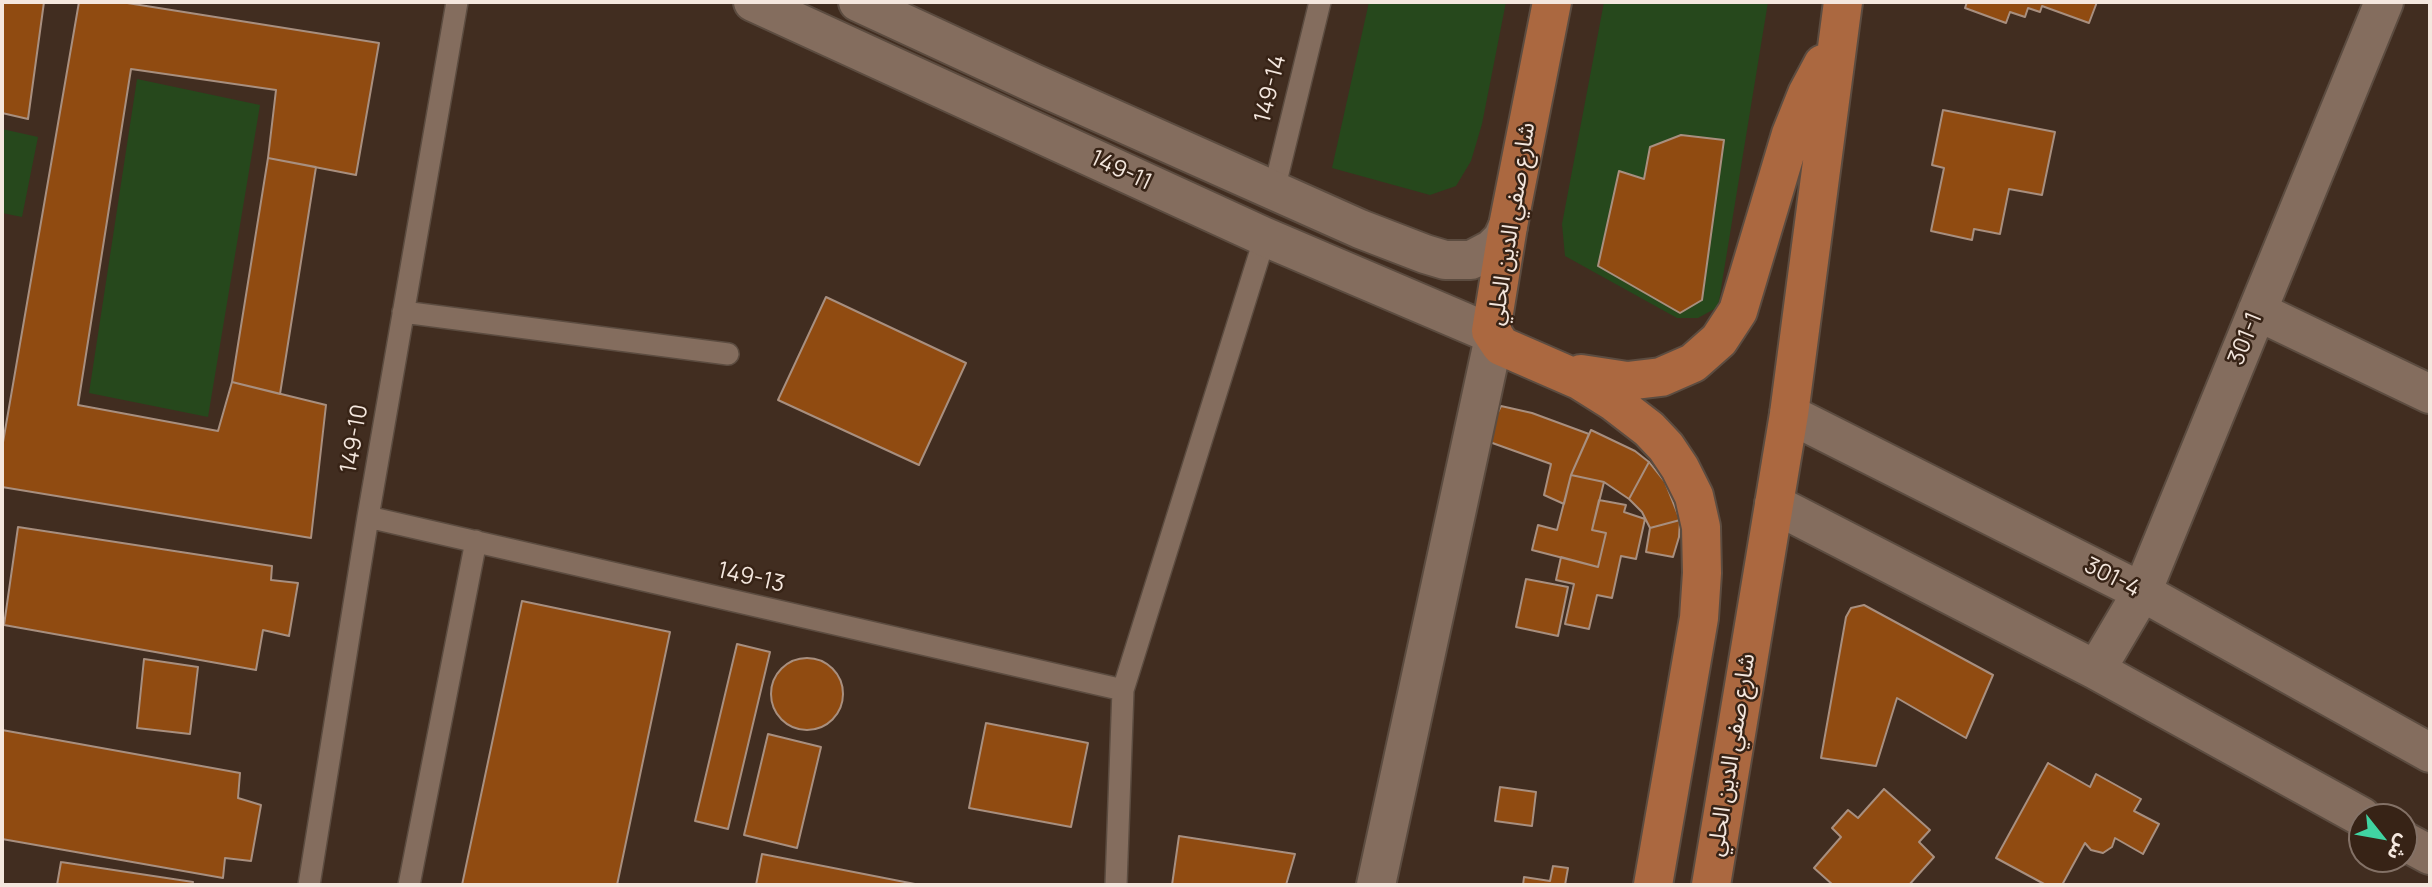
<!DOCTYPE html>
<meta charset="utf-8">
<style>
body{margin:0}
#map{position:relative;width:2432px;height:887px;overflow:hidden;background:#412d20;font-family:Manrope,"Noto Sans Arabic",sans-serif}
canvas{display:block}
.frame{position:absolute;inset:0;border:4px solid #f4e7de;pointer-events:none}
.north{position:absolute;left:2348px;top:803px;width:70px;height:70px;box-sizing:border-box;background:#372316;border:2px solid #837166;border-radius:50%;rotate:121deg;font-size:19px;font-weight:700;line-height:28px;text-align:center;color:#f4e7de}
.north::after{content:'';display:block;margin:auto;width:24px;height:32px;background:#40d4a2;clip-path:polygon(50% 0,100% 100%,50% 72%,0 100%)}
</style>
<div id="map">
<canvas width="2432" height="887"></canvas>
<div class="frame"></div>
<div class="north">ش</div>
</div>
<script>
const c = document.querySelector('canvas').getContext('2d');
c.lineJoin = 'round';
function paint(path, color) {
  c.fillStyle = color;
  c.fill(path, 'evenodd');
}
function toPath(rows) {
  const path = new Path2D();
  for (const r of rows) {
    if (r.length === 3) {
      path.moveTo(r[0] + r[2], r[1]);
      path.arc(r[0], r[1], r[2], 0, 2 * Math.PI);
      continue;
    }
    path.moveTo(r[0], r[1]);
    for (let i = 2; i < r.length; i += 2) path.lineTo(r[i], r[i + 1]);
  }
  return path;
}
function stroke(path, color, width, dash) {
  c.strokeStyle = color;
  c.lineWidth = width;
  c.lineCap = dash ? 'butt' : 'round';
  c.setLineDash(dash || []);
  c.stroke(path);
}
function write(font, color, halo, rows, align = 'center') {
  c.font = font + ' Manrope,"Noto Sans Arabic",sans-serif';
  c.lineWidth = 5;
  c.setLineDash([]);
  c.textBaseline = 'middle';
  c.strokeStyle = halo;
  c.fillStyle = color;
  for (const [text, x, y, turn = 0] of rows) {
    c.save();
    c.translate(x, y);
    c.rotate((+turn || 0) * Math.PI / 180);
    c.textAlign = isNaN(turn) ? turn : align;
    if (halo) c.strokeText(text, 0, 0);
    c.fillText(text, 0, 0);
    c.restore();
  }
}
paint(toPath([
 [1369,2,1506,2,1482,124,1471,161,1456,186,1430,195,1332,168],
 [1604,2,1768,2,1718,307,1698,318,1677,318,1565,256,1562,224],
 [137,79,260,105,208,417,89,393],
 [2,129,38,137,22,217,2,213]
]), '#26481c');
const building = toPath([
 [2,2,44,2,28,119,2,113,2,2],
 [79,2,121,2,379,43,356,175,268,158,276,90,131,69,78,405,218,431,232,382,326,405,311,538,2,487,2,448,79,2],
 [1967,2,2097,2,2089,23,2042,6,2040,12,2028,8,2025,17,2010,12,2006,23,1965,8,1967,2],
 [1943,110,2055,132,2042,195,2009,189,2000,234,1974,229,1972,240,1931,231,1944,168,1932,165,1943,110],
 [1681,135,1724,140,1702,300,1680,313,1598,266,1619,171,1644,179,1650,147,1681,135],
 [268,158,316,167,280,394,232,382,268,158],
 [826,297,966,363,919,465,778,400,826,297],
 [1501,406,1532,413,1589,434,1571,475,1564,504,1544,495,1551,464,1484,440,1501,406],
 [1591,430,1635,451,1649,462,1629,499,1604,482,1571,475,1591,430],
 [1649,462,1665,482,1680,520,1650,528,1642,512,1629,499,1649,462],
 [1571,475,1604,482,1592,530,1606,533,1598,567,1532,550,1538,525,1557,530,1571,475],
 [1599,500,1626,505,1624,512,1645,519,1636,559,1621,556,1612,598,1597,595,1589,629,1565,624,1574,584,1556,580,1561,557,1598,567,1606,533,1592,530,1599,500],
 [1680,520,1679,537,1673,557,1646,552,1650,528,1680,520],
 [18,527,272,566,271,580,298,583,289,636,263,630,256,670,4,625,18,527],
 [1526,579,1568,587,1558,636,1516,627,1526,579],
 [522,601,670,632,617,885,462,885,522,601],
 [1864,605,1993,675,1966,738,1897,698,1876,766,1821,758,1846,617,1851,608,1864,605],
 [737,644,770,652,728,829,695,821,737,644],
 [807,694,36],
 [144,659,198,667,190,734,137,728,144,659],
 [986,723,1088,743,1071,827,969,808,986,723],
 [2,730,240,773,238,798,261,805,251,861,225,858,223,878,2,839,2,730],
 [768,734,821,747,797,848,744,835,768,734],
 [2048,763,2090,787,2096,774,2141,799,2134,811,2159,824,2143,854,2115,838,2112,847,2103,853,2091,850,2085,843,2062,885,2046,885,1996,858,2048,763],
 [1500,787,1536,792,1532,826,1495,821,1500,787],
 [1884,789,1930,830,1919,842,1934,857,1909,885,1833,885,1814,868,1841,837,1832,828,1848,810,1858,818,1884,789],
 [1179,836,1295,854,1286,885,1172,885,1179,836],
 [762,854,920,885,756,885,762,854],
 [61,862,193,882,192,885,57,885,61,862],
 [1553,866,1568,868,1565,885,1523,885,1524,877,1550,881,1553,866]
]);
paint(building, '#904b11');
stroke(building, '#a88f7f', 2);
const lane = toPath([
 [1274,190,1320,2],
 [403,312,728,354],
 [368,517,1123,690],
 [309,885,368,517,457,2],
 [409,885,476,541],
 [1116,885,1123,690,1265,237]
]);
const street = toPath([
 [2257,311,2430,394],
 [1789,414,2142,592,2430,753],
 [1774,504,2096,670,2362,817],
 [2096,670,2142,592,2384,2],
 [2404,841,2430,855],
 [1376,885,1494,337]
]);
const secondary = toPath([
 [753,2,1265,237,1492,334],
 [858,2,1033,83,1360,229,1425,254,1445,260,1471,260,1492,249,1502,239,1508,226]
]);
const primary = toPath([
 [1552,2,1508,226,1491,331,1501,346,1579,380,1614,402,1649,429,1666,447,1680,468,1694,496,1701,527,1702,573,1699,618,1653,885],
 [1581,374,1627,381,1661,377,1693,363,1719,340,1738,311,1791,134,1807,94,1823,64],
 [1711,885,1789,414,1843,2]
]);
stroke(lane, '#5c4c40', 24);
stroke(street, '#5c4c40', 42);
stroke(secondary, '#5c4c40', 42);
stroke(primary, '#5c4c40', 42);
stroke(lane, '#846d5e', 21);
stroke(street, '#846d5e', 38);
stroke(secondary, '#846d5e', 38);
stroke(primary, '#ab6840', 38);
write('23px', '#f4e7de', '#372316', [
 ["149-14",1271,89,-76],
 ["149-11",1121,171,25],
 ["شارع صفي الدين الحلي",1512,224,-81],
 ["301-1",2246,339,-68],
 ["149-10",355,439,-80],
 ["149-13",751,578,13],
 ["301-4",2112,578,27],
 ["شارع صفي الدين الحلي",1732,755,-81]
]);
</script>
